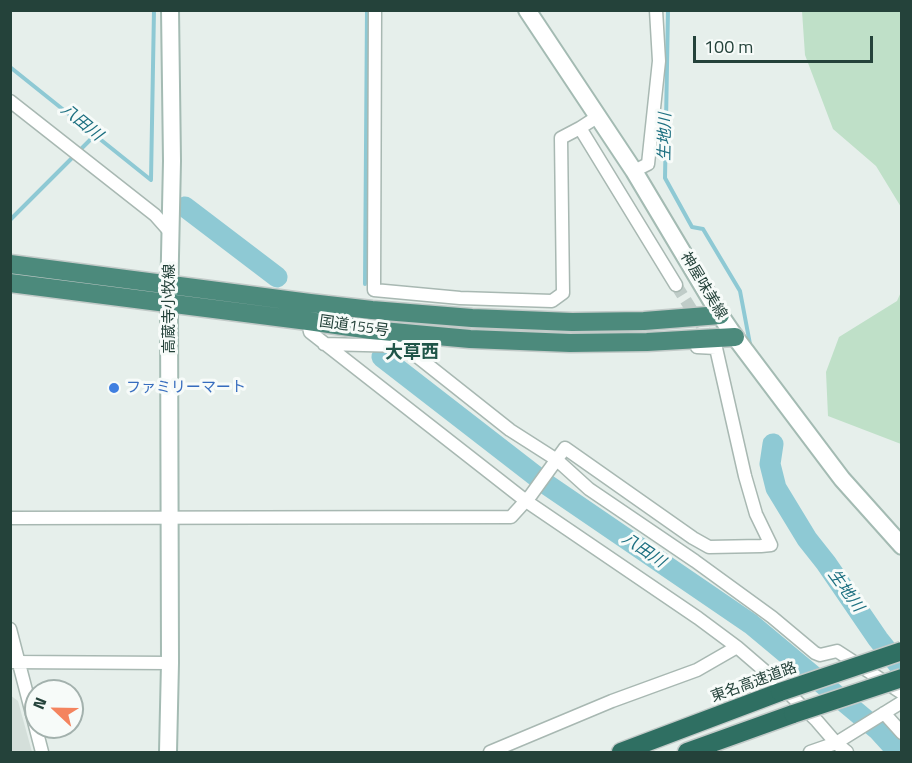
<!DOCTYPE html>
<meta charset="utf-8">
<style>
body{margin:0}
#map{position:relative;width:912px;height:763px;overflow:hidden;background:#e6efeb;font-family:"Titillium Web",sans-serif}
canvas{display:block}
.frame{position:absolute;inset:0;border:12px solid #24423a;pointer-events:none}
.north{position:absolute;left:24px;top:679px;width:60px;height:60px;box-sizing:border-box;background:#f7fbf9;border:2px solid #a3b1ad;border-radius:50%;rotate:292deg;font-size:16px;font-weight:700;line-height:24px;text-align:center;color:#24423a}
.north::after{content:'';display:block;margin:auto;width:21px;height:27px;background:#f4845f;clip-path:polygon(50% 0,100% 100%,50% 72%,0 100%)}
.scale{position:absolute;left:693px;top:36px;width:180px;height:27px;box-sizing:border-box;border:3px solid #24423a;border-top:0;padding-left:8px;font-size:18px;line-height:21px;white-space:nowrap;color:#24423a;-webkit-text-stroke:4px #f7fbf9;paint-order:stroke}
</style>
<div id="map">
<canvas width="912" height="763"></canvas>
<div class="frame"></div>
<div class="north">N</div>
<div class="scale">100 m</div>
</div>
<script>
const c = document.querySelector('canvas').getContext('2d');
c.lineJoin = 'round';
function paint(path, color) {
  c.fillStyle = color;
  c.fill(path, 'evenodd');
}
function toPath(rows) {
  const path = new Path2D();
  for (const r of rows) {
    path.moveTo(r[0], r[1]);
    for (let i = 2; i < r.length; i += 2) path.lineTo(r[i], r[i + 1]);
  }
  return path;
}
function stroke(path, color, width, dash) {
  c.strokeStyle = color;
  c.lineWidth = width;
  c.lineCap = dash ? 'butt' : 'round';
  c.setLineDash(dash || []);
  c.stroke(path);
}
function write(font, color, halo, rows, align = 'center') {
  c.font = font + ' "Titillium Web","Noto Sans JP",sans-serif';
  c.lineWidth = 6;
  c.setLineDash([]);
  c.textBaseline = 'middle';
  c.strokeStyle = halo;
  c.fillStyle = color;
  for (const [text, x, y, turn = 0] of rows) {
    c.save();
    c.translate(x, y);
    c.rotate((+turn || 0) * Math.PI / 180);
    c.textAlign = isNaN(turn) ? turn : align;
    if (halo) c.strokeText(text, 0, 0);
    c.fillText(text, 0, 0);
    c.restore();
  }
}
paint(toPath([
 [10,695,18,701,32,752,11,752]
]), '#d4dfda');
paint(toPath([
 [802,11,901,11,901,207,876,166,833,129,805,55],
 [901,292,901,444,828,416,826,372,839,337,897,301]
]), '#bfe0c8');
stroke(toPath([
 [668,10,665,178,692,227,703,229,740,291,750,344],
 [10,67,151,180],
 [151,179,154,10],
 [10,220,95,135],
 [365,284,367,10]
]), '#8ec9d4', 4);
stroke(toPath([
 [185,207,277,277],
 [382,357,546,484,751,624,878,730,898,752],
 [773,444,770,464,776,488,807,539,826,563,878,639,902,669]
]), '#8ec9d4', 21);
stroke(toPath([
 [676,285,712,342]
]), '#bfccc8', 12, [12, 6]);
const minor = toPath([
 [375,10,374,290,460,298,552,301,563,293,561,138,580,128,597,117],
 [10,101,155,215,170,232],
 [580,128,676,285],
 [634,171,648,164,659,61,656,10],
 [308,321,310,332,526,501,698,618,737,647,773,678,817,721,836,743,847,752],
 [392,332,404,346,510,430,557,460,589,489,695,561,772,617,815,653,820,655,837,651,902,693],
 [324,344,404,346],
 [10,518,511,517,531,495,565,448,693,538,709,547,761,546,771,545,756,514,745,476,716,348,697,347],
 [10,629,42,752],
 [10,662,170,663],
 [884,713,902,733],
 [490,752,612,701,697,670,737,647],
 [810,752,836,743,902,702]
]);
const secondary = toPath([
 [527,10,634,171,720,315,735,337,842,479,902,546],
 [168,752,170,663,169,303,172,161,170,10]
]);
const trunk = toPath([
 [10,264,310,303,372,310,472,318,572,322,644,321,720,315],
 [10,283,308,321,371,330,470,339,570,343,647,342,735,337]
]);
const motorway = toPath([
 [621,752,780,692],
 [687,752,793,714]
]);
stroke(minor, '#a8b8b2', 15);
stroke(secondary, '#a4bbb3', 20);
stroke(trunk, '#c2cac8', 21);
stroke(motorway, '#c2cac8', 21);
stroke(minor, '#fff', 12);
stroke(secondary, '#fff', 16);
stroke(trunk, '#4c8a7c', 18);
stroke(motorway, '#2f6f62', 18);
const motorwayBridge = toPath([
 [780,692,902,651],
 [793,714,902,678]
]);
stroke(motorwayBridge, '#c2cac8', 21, []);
stroke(motorwayBridge, '#2f6f62', 18);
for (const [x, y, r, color] of [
 [114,388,6,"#3f7fe0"]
]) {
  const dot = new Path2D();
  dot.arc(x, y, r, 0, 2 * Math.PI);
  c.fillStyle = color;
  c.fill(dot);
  stroke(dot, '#f7fbf9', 2);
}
write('15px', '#24423a', '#f7fbf9', [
 ["神屋味美線",703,286,59],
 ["高蔵寺小牧線",170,309,-90],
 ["国道155号",354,327,8],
 ["東名高速道路",754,683,-20]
]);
write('15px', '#366cbe', '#f7fbf9', [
 ["ファミリーマート",126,388]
], 'left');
write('italic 16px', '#1c6f80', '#f7fbf9', [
 ["八田川",81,123,39],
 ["生地川",666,137,-89],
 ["八田川",643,551,34],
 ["生地川",845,591,54]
]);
write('bold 18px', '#1f5548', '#f7fbf9', [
 ["大草西",412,354]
]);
</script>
